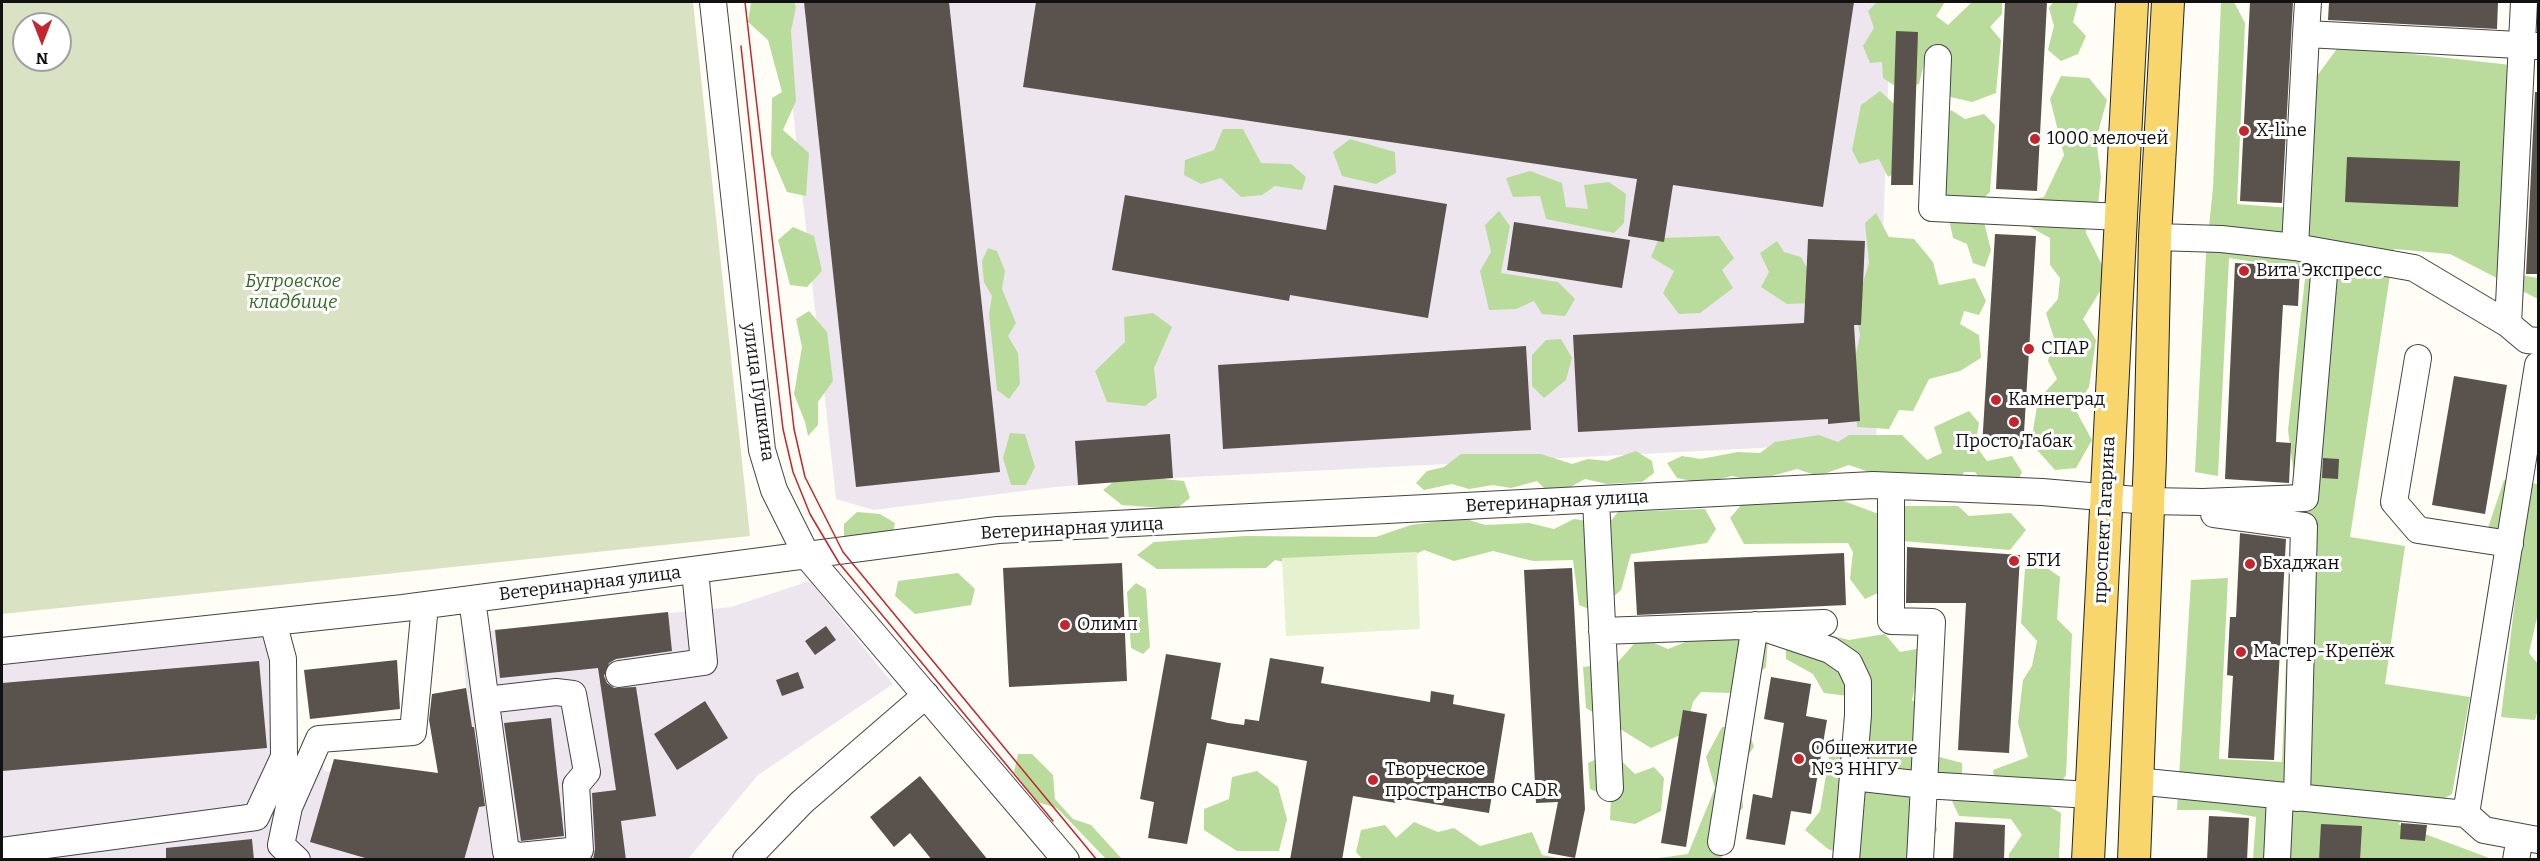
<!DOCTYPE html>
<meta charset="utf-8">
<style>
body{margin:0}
#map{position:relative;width:2540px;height:861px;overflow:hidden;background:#fffdf5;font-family:Bitter,serif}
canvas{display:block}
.frame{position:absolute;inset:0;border:3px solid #111;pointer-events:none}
.north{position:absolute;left:12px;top:12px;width:60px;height:60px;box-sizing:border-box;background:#fff;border:2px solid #a0a0a0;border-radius:50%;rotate:180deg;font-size:16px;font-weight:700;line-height:24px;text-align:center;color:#111}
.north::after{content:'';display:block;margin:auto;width:21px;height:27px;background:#c4262e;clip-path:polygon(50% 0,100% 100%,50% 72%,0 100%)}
</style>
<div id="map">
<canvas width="2540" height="861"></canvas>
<div class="frame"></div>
<div class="north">N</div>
</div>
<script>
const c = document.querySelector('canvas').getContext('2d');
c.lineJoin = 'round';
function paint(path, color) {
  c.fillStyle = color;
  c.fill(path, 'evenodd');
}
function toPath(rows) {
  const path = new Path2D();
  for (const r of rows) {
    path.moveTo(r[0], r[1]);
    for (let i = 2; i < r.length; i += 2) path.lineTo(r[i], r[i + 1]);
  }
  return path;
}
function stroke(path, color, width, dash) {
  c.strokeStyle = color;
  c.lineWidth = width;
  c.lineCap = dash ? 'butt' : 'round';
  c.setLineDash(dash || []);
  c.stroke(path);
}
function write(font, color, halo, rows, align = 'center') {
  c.font = font + ' Bitter,serif';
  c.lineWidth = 6;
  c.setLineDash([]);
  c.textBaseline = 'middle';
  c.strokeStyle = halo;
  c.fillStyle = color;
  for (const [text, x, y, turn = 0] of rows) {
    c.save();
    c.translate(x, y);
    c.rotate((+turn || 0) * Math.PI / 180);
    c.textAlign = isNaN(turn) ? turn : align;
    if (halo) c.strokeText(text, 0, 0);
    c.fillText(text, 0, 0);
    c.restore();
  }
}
paint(toPath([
 [781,2,1891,2,1876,442,1173,478,1055,487,874,510,836,499],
 [810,581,893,684,758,775,688,859,2,860,2,665,262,634,274,669,296,756,322,758,324,771,422,786,439,777,466,688,462,638,495,630,731,607]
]), '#eee6ef');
paint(toPath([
 [751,2,794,2,796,7,791,31,796,101,783,130,809,153,806,196,787,192,771,155,772,98,782,92,768,40,748,22],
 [1877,2,1945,2,1936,16,1948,25,1972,2,2002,2,2002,14,1990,27,2001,40,1996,93,1972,102,1942,95,1943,62,1925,60,1919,84,1901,90,1883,78,1882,62,1870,63,1863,46,1874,28,1868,11],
 [2053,2,2078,3,2073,22,2086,36,2078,54,2061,61,2048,50,2054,26,2049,8],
 [2221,2,2234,2,2245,23,2237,204,2290,208,2314,80,2339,46,2511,65,2503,272,2538,278,2538,299,2450,254,2394,249,2350,537,2405,546,2385,684,2470,697,2452,794,2398,824,2492,859,2253,859,2256,817,2217,810,2177,810,2191,580,2228,578,2219,759,2282,762,2291,537,2244,528,2237,487,2295,484,2288,430,2306,270,2229,258,2218,476,2195,472,2206,254,2213,188],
 [2061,76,2089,78,2107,100,2096,139,2101,177,2098,205,2084,212,2086,233,2105,271,2102,288,2083,319,2096,340,2089,387,2075,409,2092,440,2076,468,2055,470,2031,443,2038,400,2057,379,2048,361,2054,338,2046,313,2058,299,2060,278,2050,265,2050,238,2023,223,2026,200,2044,197,2064,155,2050,99],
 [1880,91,1903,112,1901,170,1888,177,1879,159,1859,164,1852,150,1861,105],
 [1951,110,1965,119,1984,114,1995,125,1990,192,1979,202,1991,250,1985,267,1973,263,1967,244,1953,238,1945,200,1926,149],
 [1223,129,1243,129,1261,163,1291,164,1306,177,1302,190,1275,186,1262,195,1241,197,1221,178,1201,184,1184,175,1185,160,1214,150],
 [1350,139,1395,152,1396,173,1376,184,1342,176,1333,152],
 [1530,171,1562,183,1566,207,1588,209,1584,185,1609,182,1626,194,1624,223,1614,233,1546,219,1540,196,1513,197,1506,178],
 [1499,211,1510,226,1501,273,1558,282,1575,299,1565,316,1542,314,1534,301,1516,309,1489,310,1480,271,1491,252,1485,225],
 [1876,213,1889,237,1914,239,1933,262,1939,285,1975,278,1986,301,1979,315,1964,311,1960,324,1979,335,1981,358,1960,371,1929,379,1913,411,1899,410,1889,429,1857,427,1854,363,1860,335,1855,309,1869,263,1865,223],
 [793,227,814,236,822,271,807,287,790,285,778,240],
 [1719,236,1734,258,1722,270,1733,288,1700,313,1679,314,1663,293,1674,271,1651,257,1659,238],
 [1777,241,1784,252,1801,257,1818,289,1812,303,1787,304,1761,287,1769,272,1760,253],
 [988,248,997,251,1005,271,1002,289,1016,323,1008,336,1018,353,1020,384,1009,399,997,390,989,314,992,296,984,282,982,261],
 [809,311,827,332,833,381,818,402,818,425,808,436,805,422,794,394,802,347,796,319],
 [1153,313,1172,327,1154,368,1157,397,1145,406,1107,402,1095,371,1125,342,1124,317],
 [1561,339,1572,358,1566,380,1544,398,1532,386,1532,355,1546,340],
 [1969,411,1979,423,1975,445,1987,461,2012,456,2022,472,2015,487,1986,486,1975,472,1964,472,1958,484,1895,481,1849,465,1818,476,1797,469,1754,481,1732,476,1702,483,1677,478,1667,463,1682,456,1701,459,1738,452,1760,453,1775,442,1819,435,1838,442,1849,435,1902,435,1927,460,1942,453,1934,427],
 [1010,433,1025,434,1035,467,1026,485,1011,485,1003,458],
 [1636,451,1652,461,1654,473,1642,482,1607,484,1585,479,1565,490,1548,492,1537,481,1511,488,1493,485,1469,489,1452,484,1424,490,1416,483,1427,471,1444,467,1461,454,1541,454,1572,464,1588,459,1607,461],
 [1122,475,1184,481,1190,498,1176,509,1122,505,1103,490],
 [2504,480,2538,484,2538,613,2529,653,2538,664,2538,709,2535,720,2501,717,2519,567,2487,531],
 [1841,500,1876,513,1906,506,1958,506,1969,516,2011,513,2026,530,2010,550,1903,541,1895,585,1865,599,1850,579,1853,552,1848,543,1744,544,1730,518,1741,505],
 [1705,509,1716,529,1707,543,1631,554,1621,590,1597,612,1579,605,1573,560,1533,561,1493,551,1454,561,1424,550,1406,559,1303,566,1275,560,1266,568,1157,569,1137,555,1154,542,1245,536,1376,537,1411,525,1463,518,1485,525,1529,523,1554,529,1574,519,1608,524,1618,512],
 [857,512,880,514,895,523,889,553,844,545,844,524],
 [2040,563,2060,577,2057,619,2072,634,2066,775,2056,790,1995,785,1993,770,2028,757,2018,723,2023,680,2032,666,2037,641,2021,623,2025,569],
 [958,573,975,589,971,605,915,614,895,596,898,581],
 [1136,583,1146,589,1150,647,1143,654,1131,648,1127,592],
 [1738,630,1768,638,1766,667,1733,693,1701,692,1693,702,1685,733,1651,748,1586,708,1583,667,1618,662,1640,637,1668,649,1698,637,1715,641],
 [1809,630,1849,640,1885,634,1900,652,1938,645,1917,679,1912,700,1935,718,1932,755,1962,763,1962,778,1931,795,1937,830,1927,849,1928,859,1858,859,1828,849,1805,830,1820,811,1831,745,1858,730,1857,697,1824,693,1813,674,1786,659,1786,634],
 [1747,726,1754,747,1740,766,1743,808,1717,831,1722,859,1644,860,1688,854,1715,788,1706,757,1722,727],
 [1612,752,1635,774,1654,767,1664,778,1661,811,1635,824,1610,820,1611,798,1590,789,1588,763],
 [1018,754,1032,754,1053,775,1055,799,1073,819,1091,825,1122,859,1106,859,1057,808,1037,802,1014,772],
 [1257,771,1278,787,1287,819,1279,851,1237,851,1204,830,1204,809,1229,799,1232,777],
 [1969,794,2032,797,2061,813,2059,859,2009,859,2009,854,2022,835,2011,819,1959,816,1952,801],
 [1414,822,1438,832,1454,828,1480,846,1532,832,1542,855,1562,859,1363,860,1356,852,1361,830,1385,825,1396,838]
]), '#b9dc9c');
paint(toPath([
 [2,2,693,2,750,536,2,614],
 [24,24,60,24,60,60,24,60]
]), '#d9e3c4');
paint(toPath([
 [1417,552,1420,629,1286,636,1282,558]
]), '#e6f2cf');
paint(toPath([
 [804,2,949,2,1000,472,856,487],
 [1036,2,1854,2,1823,207,1673,185,1664,242,1628,236,1637,179,1023,87],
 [2005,2,2047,2,2037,191,1996,189],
 [2250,2,2293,2,2282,203,2240,201],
 [2329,2,2498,2,2497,29,2328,20],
 [1896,31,1918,32,1913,185,1891,185],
 [2535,92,2538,92,2538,274,2526,274],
 [2347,157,2460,161,2458,207,2345,202],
 [1334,185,1447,204,1428,318,1290,295,1289,301,1112,270,1125,195,1326,230],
 [1514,222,1630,240,1622,288,1507,270],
 [1995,234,2036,236,2023,449,1982,447],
 [1808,239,1865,241,1861,325,1854,325,1860,421,1828,424,1828,419,1578,432,1573,335,1804,323],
 [2235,263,2300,266,2298,306,2283,305,2279,374,2276,442,2291,443,2289,483,2225,479],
 [1526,346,1531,430,1223,449,1218,365],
 [2454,376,2507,385,2485,514,2432,505],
 [1170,434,1173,478,1078,485,1075,441],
 [2323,458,2339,459,2338,479,2322,478],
 [2240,533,2286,539,2274,760,2228,758,2233,676,2227,675,2230,617,2236,617],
 [1907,547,2020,555,2009,753,1958,750,1966,603,1906,603],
 [1844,553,1846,605,1637,615,1634,562],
 [1122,563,1127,681,1009,687,1003,568],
 [1572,568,1585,809,1575,858,1548,853,1558,802,1536,803,1524,570],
 [668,612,672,651,616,659,609,663,604,676,607,683,614,688,636,687,656,816,621,821,626,860,593,860,595,849,592,793,616,790,598,668,500,678,495,630],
 [826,626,836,640,815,655,805,641],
 [1166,654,1221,663,1211,719,1228,723,1244,725,1245,719,1259,721,1270,658,1324,667,1321,683,1430,702,1431,691,1454,695,1453,704,1505,714,1489,813,1397,798,1396,803,1353,796,1342,860,1290,860,1307,761,1207,743,1187,844,1148,838,1154,802,1140,799],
 [397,660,400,709,310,719,304,670],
 [259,661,267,748,2,771,2,683],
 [798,672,804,688,782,696,776,680],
 [1771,677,1811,684,1806,716,1827,720,1811,814,1791,811,1785,845,1746,839,1753,794,1772,798,1784,723,1764,719],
 [466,688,472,727,474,727,485,806,479,807,464,860,372,860,310,842,334,759,438,773,429,720,432,694],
 [705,701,728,738,677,770,654,734],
 [1683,710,1707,714,1686,847,1661,843],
 [551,718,564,836,521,841,504,723],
 [920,776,988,860,932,860,910,833,894,847,870,817],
 [2209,816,2249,818,2247,860,2207,860],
 [1955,822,2005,825,2004,860,1953,860],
 [2401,823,2427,825,2425,841,2400,839],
 [2321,824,2362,826,2360,860,2319,860],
 [252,839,254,860,166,860,166,848]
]), '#5a524d');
const minor = toPath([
 [713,2,762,450,774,490,807,556,1066,860],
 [2306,34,2308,2],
 [1938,58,1932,208,2121,217],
 [2155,237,2221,239,2295,247,2414,268,2508,324,2527,340,2538,341],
 [2295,247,2306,34,2538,46],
 [2508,324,2524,2],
 [2418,358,2394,502,2418,530,2510,544],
 [1891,486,1891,621,1932,622,1924,785,2090,795],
 [1596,500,1610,788],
 [2214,514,2304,526,2297,798],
 [472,599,506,852,519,856,580,850,576,785,587,772,573,694,556,692,486,700],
 [1602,631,1824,623],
 [2,651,403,608,998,530,1873,485,2042,492,2148,501,2203,502,2305,498,2324,275],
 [619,674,704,662,695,571],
 [1853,777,1924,785,1920,860],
 [2136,781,2466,814,2538,365],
 [2466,814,2484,830,2538,840],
 [1721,842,1755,625,1830,650,1849,663,1858,682,1858,715,1846,860],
 [2,851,256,817,284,757,283,659,273,622],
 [297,860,281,845,289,807,319,739,413,732,425,605],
 [746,860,802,802,926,695],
 [2277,860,2280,796],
 [2516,860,2520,837]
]);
const major = toPath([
 [2088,860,2132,2],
 [2134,860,2150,458,2155,237,2168,2]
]);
stroke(minor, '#444', 28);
stroke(major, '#222', 34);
stroke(minor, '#fff', 26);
stroke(major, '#f9d66b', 32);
stroke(toPath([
 [745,2,794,429,805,477,843,552,1097,860],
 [741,46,773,345,783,429,793,472,810,514,839,563,1053,821]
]), '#c4262e', 1.5);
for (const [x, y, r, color] of [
 [2244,131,6,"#c4262e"],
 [2035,139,6,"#c4262e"],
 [2244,271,6,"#c4262e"],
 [2029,349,6,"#c4262e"],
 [1996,400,6,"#c4262e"],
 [2014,422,6,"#c4262e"],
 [2014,561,6,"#c4262e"],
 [2250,564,6,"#c4262e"],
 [1065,625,6,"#c4262e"],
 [2241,652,6,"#c4262e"],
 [1799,759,6,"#c4262e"],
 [1373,780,6,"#c4262e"]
]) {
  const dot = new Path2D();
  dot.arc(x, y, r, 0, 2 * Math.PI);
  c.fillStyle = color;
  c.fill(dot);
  stroke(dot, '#fff', 2);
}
write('18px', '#111', '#fff', [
 ["X-line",2256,131],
 ["1000 мелочей",2047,139],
 ["Вита Экспресс",2256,271],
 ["СПАР",2041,349],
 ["Камнеград",2008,400],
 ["Просто Табак",2014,442,"center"],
 ["БТИ",2026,561],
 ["Бхаджан",2262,564],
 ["Олимп",1077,625],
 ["Мастер-Крепёж",2253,652],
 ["Общежитие",1811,749],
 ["№3 ННГУ",1811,770],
 ["Творческое",1385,770],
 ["пространство CADR",1385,791]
], 'left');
write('italic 18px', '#2f6b1f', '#fff', [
 ["Бугровское",293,282],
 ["кладбище",293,303]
]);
write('18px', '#111', '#fff', [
 ["улица Пушкина",758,392,82],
 ["Ветеринарная улица",1557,502,-3],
 ["проспект Гагарина",2105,520,-87],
 ["Ветеринарная улица",1072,529,-3],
 ["Ветеринарная улица",590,584,-7]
]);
</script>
